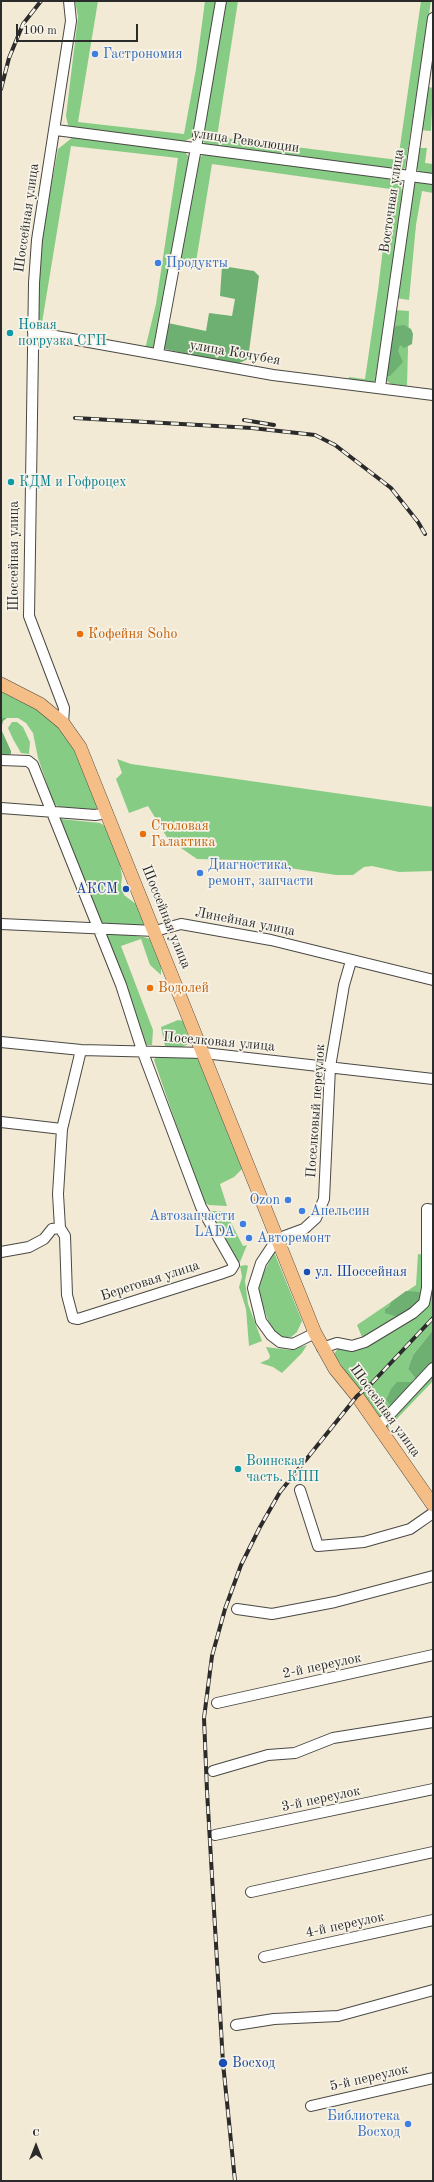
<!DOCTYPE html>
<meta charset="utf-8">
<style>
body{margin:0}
#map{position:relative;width:434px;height:2182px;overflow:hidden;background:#f3ead5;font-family:"Old Standard TT",serif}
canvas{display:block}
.frame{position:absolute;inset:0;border:2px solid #2b2b2b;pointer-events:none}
.north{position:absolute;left:16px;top:2126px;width:40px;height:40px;-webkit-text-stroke:3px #f7f3e8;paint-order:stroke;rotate:0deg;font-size:11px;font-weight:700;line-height:16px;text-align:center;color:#2b2b2b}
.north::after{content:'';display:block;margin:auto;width:14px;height:18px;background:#2b2b2b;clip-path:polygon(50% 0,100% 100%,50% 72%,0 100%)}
.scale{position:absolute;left:16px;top:24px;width:122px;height:18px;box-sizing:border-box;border:2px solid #2b2b2b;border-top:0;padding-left:5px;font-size:12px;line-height:14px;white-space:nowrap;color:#2b2b2b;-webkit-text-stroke:3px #f7f3e8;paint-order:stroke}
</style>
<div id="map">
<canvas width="434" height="2182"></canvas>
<div class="frame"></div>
<div class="north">С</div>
<div class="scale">100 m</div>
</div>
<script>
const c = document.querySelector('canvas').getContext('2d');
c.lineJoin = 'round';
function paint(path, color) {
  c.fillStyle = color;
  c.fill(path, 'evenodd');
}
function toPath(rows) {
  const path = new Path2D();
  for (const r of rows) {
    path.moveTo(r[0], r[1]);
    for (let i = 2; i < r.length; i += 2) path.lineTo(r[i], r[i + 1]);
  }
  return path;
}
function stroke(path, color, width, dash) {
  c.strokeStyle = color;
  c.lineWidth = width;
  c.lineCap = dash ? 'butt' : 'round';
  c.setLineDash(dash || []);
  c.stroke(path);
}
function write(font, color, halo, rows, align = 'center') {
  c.font = font + ' "Old Standard TT",serif';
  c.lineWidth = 3.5;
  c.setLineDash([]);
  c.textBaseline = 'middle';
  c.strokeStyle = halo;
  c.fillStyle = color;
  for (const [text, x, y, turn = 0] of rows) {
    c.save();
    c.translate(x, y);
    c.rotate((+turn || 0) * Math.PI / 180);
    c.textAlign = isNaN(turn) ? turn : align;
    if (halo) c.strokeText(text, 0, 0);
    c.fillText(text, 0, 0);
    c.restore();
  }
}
paint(toPath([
 [75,1,98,1,78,122,184,134,196,69,205,1,217,1,195,136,183,142,71,128,68,125,66,116,78,17],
 [225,1,238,1,217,137,398,160,421,1,431,1,405,168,400,171,205,145,202,138],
 [425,86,433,88,431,131,419,130],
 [73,137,184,151,189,157,156,345,150,349,145,349,156,304,178,158,71,146,41,329,38,328,39,270,43,230,58,149],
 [418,148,427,148,425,163,433,164,433,176,421,174,417,169],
 [204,154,396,180,400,184,402,192,399,219,375,381,372,383,348,382,349,377,365,379,378,290,390,189,212,164,196,262,180,259,199,158],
 [417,181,433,183,433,193,422,191,416,225,409,300,396,298,413,183],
 [395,310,409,311,407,386,391,384,387,381,385,376],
 [1,691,29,703,60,728,76,752,96,801,97,808,94,810,59,807,54,804,38,758,33,733,26,723,18,718,1,718],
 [12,722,17,722,23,727,30,742,29,754,21,753,13,739,8,728],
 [117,759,131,764,433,807,433,871,399,872,372,866,364,867,353,875,336,875,236,860,197,859,168,839,148,806,129,813,116,779,122,773],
 [61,819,100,823,105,826,120,864,122,877,121,885,124,895,136,904,144,922,143,926,103,925,98,923,60,822],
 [105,932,144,937,150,939,152,945,161,966,161,975,150,965,141,939,121,946,153,1030,152,1045,146,1045,142,1038,107,945],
 [178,1020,183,1021,190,1043,179,1049,165,1046,161,1027],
 [194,1056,198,1059,205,1074,243,1168,234,1177,220,1184,227,1206,209,1205,203,1202,154,1060,156,1057],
 [211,1211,225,1211,243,1246,247,1245,240,1262,236,1263,209,1213],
 [274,1252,302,1321,297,1332,291,1337,283,1337,276,1334,270,1326,261,1300,259,1288,261,1278],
 [418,1254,424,1255,423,1299,420,1305,365,1338,362,1337,357,1325,416,1285],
 [246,1265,248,1266,245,1281,248,1304,262,1341,249,1346,246,1309,239,1287,242,1277,240,1266],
 [433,1271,433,1330,413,1355,408,1369,416,1379,393,1408,380,1419,375,1417,334,1354,339,1347,354,1351,360,1349,410,1318,430,1273],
 [307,1345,302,1353,282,1373,273,1367,260,1363,269,1359,270,1356,266,1347,290,1350],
 [433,1372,433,1381,386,1430,386,1423]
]), '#87cc85');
paint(toPath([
 [222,266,254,271,259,276,248,359,235,365,165,349,164,339,168,323,206,331,209,313,232,316,235,299,220,296],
 [404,325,411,329,413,334,412,344,404,348,400,345,398,351,403,362,390,376,385,376,392,332,396,326],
 [1,718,7,718,3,721,1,729,11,751,11,754,6,756,1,756],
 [406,1291,419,1292,421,1294,420,1300,404,1314,395,1316,385,1313,385,1309,389,1307,391,1302],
 [433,1330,433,1361,416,1379,408,1369,413,1355],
 [397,1382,413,1382,393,1408,386,1400,391,1389]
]), '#6db072');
const minor = toPath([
 [56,130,433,179],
 [33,332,273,375,433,395],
 [158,353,196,148,221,1],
 [380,387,433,18],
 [63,723,64,708,29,616,34,283,37,240,71,21,69,1],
 [1,760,28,761,33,765,121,985,142,1050,201,1207,234,1265,231,1270,220,1274,78,1319,73,1318,67,1295,65,1236,60,1228,58,1194,62,1129,81,1050],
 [1,808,95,815,107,813],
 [1,924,155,931,181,924,271,940,433,980],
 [1,1042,81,1050,204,1053,433,1079],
 [1,1122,62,1129],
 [1,1252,29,1247,44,1239,52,1229,60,1228],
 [315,1333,293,1344,280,1342,271,1335,261,1321,253,1288,261,1263,277,1239,304,1229,316,1218,324,1199,330,1067,344,985,351,961],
 [322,1348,337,1343,352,1346,365,1342,413,1313,424,1303,427,1288,427,1209,433,1210],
 [378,1427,433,1368],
 [300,1490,318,1546,364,1542,410,1529,433,1513],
 [237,1609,272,1614,335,1602,433,1576],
 [217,1703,433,1655],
 [213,1771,268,1755,295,1753,333,1738,433,1722],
 [215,1835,433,1789],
 [251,1892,433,1852],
 [264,1957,433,1920],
 [236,2025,274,2019,338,2016,433,1990],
 [311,2106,433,2078]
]);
const major = toPath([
 [1,684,40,704,63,723,80,747,315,1333,335,1369,357,1396,433,1505]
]);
stroke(minor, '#494844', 12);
stroke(major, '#494844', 14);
stroke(minor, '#fff', 10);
stroke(major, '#f6be87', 13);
const rail = toPath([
 [1,89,9,58,23,24,41,1],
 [75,418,252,428,315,435,335,445,391,488,418,522,425,534],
 [244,420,274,425],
 [235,2181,223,2063,207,1791,204,1718,212,1656,225,1609,241,1565,260,1527,280,1492,357,1396,371,1384,433,1318]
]);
stroke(rail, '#2b2b2b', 4);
stroke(rail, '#f7f3e8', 2.5, [8]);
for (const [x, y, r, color] of [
 [95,54,4,"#3f7fe0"],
 [158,263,4,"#3f7fe0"],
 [10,333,4,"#0f9aa8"],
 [11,482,4,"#0f9aa8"],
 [80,634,4,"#e8710a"],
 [143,834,4,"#e8710a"],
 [200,873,4,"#3f7fe0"],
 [126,889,4,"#1a4fb4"],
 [150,988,4,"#e8710a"],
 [288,1200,4,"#3f7fe0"],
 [302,1211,4,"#3f7fe0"],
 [243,1224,4,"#3f7fe0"],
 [249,1238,4,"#3f7fe0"],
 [307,1272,4,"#1a4fb4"],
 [238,1469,4,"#0f9aa8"],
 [223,2063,5,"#1a4fb4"],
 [408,2124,4,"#3f7fe0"]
]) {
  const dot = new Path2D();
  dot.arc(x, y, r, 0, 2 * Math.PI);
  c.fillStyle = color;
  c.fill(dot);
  stroke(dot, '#f7f3e8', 1.5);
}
write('14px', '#366cbe', '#f7f3e8', [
 ["Гастрономия",103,54],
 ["Продукты",166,263],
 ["Диагностика,",208,865],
 ["ремонт, запчасти",208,881],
 ["Ozon",280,1200,"right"],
 ["Апельсин",310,1211],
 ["Автозапчасти",235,1216,"right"],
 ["LADA",235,1232,"right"],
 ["Авторемонт",257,1238],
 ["Библиотека",400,2116,"right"],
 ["Восход",400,2132,"right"]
], 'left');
write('14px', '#2b2b2b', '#f7f3e8', [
 ["улица Революции",246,141,8],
 ["Восточная улица",392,201,-82],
 ["Шоссейная улица",27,218,-82],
 ["улица Кочубея",235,353,10],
 ["Шоссейная улица",14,556,-90],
 ["Шоссейная улица",166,917,68],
 ["Линейная улица",245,922,11],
 ["Поселковая улица",219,1042,5],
 ["Поселковый переулок",316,1111,-86],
 ["Береговая улица",150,1281,-18],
 ["Шоссейная улица",385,1411,54],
 ["2-й переулок",322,1666,-12],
 ["3-й переулок",321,1799,-12],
 ["4-й переулок",345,1925,-12],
 ["5-й переулок",369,2078,-13]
]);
write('14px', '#0d838f', '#f7f3e8', [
 ["Новая",18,325],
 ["погрузка СГП",18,341],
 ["КДМ и Гофроцех",19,482],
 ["Воинская",246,1461],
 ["часть. КПП",246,1477]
], 'left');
write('14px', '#c56008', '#f7f3e8', [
 ["Кофейня Soho",88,634],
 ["Столовая",151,826],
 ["Галактика",151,842],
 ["Водолей",158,988]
], 'left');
write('14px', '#164399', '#f7f3e8', [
 ["АКСМ",118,889,"right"],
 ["ул. Шоссейная",315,1272],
 ["Восход",232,2063]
], 'left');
</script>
